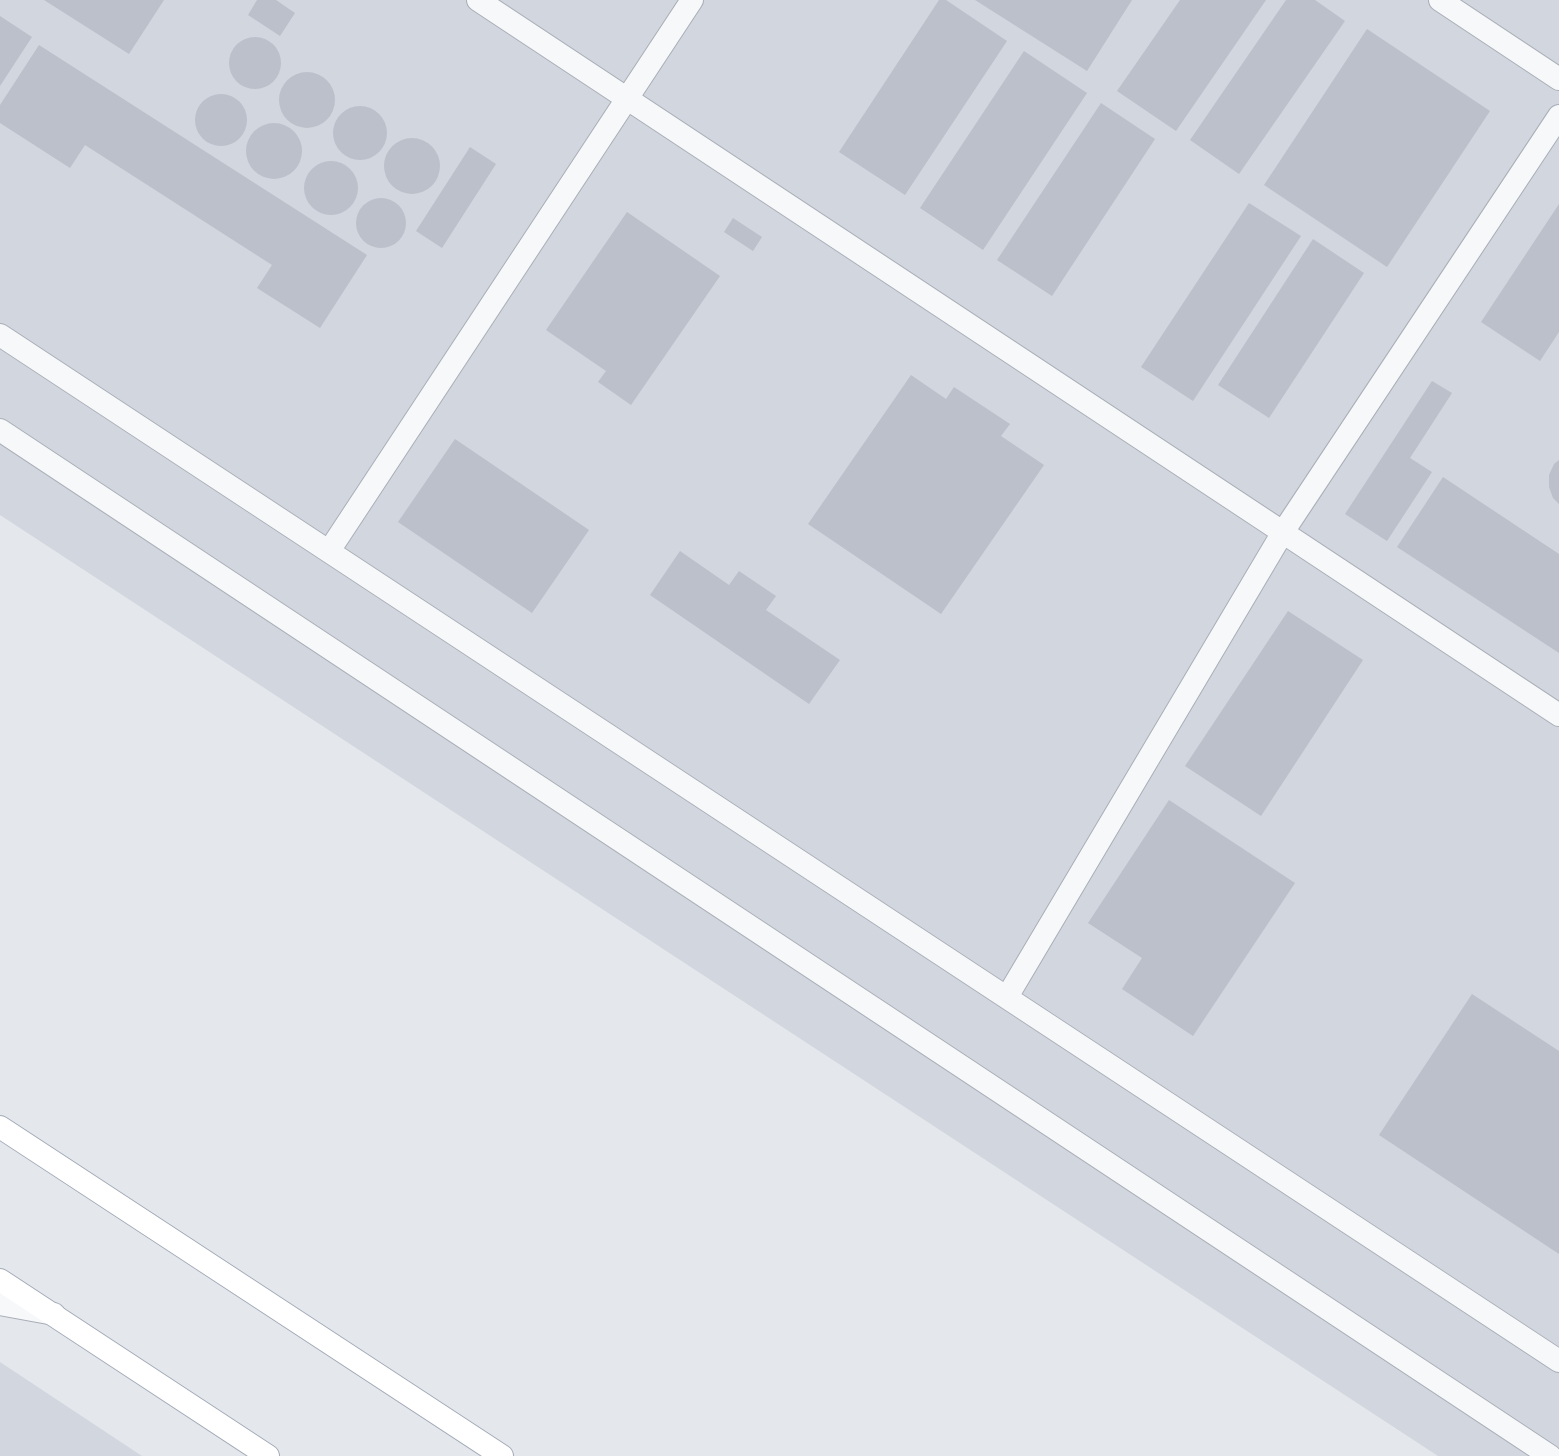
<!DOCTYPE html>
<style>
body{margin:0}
canvas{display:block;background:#e4e7ec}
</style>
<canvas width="1559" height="1456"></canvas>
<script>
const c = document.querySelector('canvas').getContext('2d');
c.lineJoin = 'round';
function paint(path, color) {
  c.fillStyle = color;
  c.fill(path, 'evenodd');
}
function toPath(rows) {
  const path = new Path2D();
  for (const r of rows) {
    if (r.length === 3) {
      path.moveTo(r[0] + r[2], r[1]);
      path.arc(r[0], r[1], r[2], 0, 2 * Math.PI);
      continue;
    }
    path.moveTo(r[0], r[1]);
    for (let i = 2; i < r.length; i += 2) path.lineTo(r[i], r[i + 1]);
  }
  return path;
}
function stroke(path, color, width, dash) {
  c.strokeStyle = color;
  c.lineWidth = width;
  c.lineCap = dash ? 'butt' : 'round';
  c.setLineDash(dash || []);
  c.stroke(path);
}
paint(toPath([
 [0,0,1559,0,1559,1456,1438,1456,0,515],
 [0,1362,142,1456,0,1456]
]), '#d2d6de');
paint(toPath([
 [44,0,164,0,129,54],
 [257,0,276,0,295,13,280,36,248,15],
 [939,0,946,0,1007,41,905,195,839,152],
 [975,0,1132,0,1087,71],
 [1180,0,1266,0,1176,131,1117,91],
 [1286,0,1315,0,1345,21,1239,174,1190,140],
 [0,16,32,37,0,86],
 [1367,29,1490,111,1387,267,1264,185],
 [255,63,26],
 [39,45,367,255,320,328,257,288,272,265,85,145,70,168,0,123,0,105],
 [1024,51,1087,93,983,250,920,208],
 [307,100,28],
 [221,120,26],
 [1101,103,1155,139,1052,296,997,260],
 [360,133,27],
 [274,151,28],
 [412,166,28],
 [470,147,496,164,442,248,416,231],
 [331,188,27],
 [381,223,25],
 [1249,203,1301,236,1193,401,1141,367],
 [1559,204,1559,332,1540,361,1481,322],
 [627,212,720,276,631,405,598,382,606,371,546,330],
 [733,218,762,237,753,251,724,232],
 [1313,239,1364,273,1269,418,1218,385],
 [911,375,946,399,954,387,1010,424,1001,436,1044,465,941,614,808,524],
 [1432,381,1452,393,1410,458,1432,472,1387,541,1345,514],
 [455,439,589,530,532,613,398,522],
 [1559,460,1559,504,1553,498,1549,487,1549,475,1554,464],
 [1443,477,1559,554,1559,653,1397,547],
 [680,551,729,585,739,571,776,596,766,610,840,660,809,704,650,595],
 [1288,611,1363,660,1261,816,1185,766],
 [1169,800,1295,883,1193,1036,1122,989,1142,958,1088,923],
 [1472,994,1559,1051,1559,1254,1379,1135]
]), '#bbc0ca');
const minor = toPath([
 [478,0,1559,715],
 [1440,0,1559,79],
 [0,335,1559,1361],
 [0,430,1550,1456],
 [329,551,692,0],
 [1007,997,1283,532,1559,116],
 [0,1304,54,1314]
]);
const major = toPath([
 [0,1127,502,1456],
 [0,1280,268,1456]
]);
stroke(minor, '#a9aeb7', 24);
stroke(major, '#a3abb8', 24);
stroke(minor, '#f7f8fa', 22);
stroke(major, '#fff', 22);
</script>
